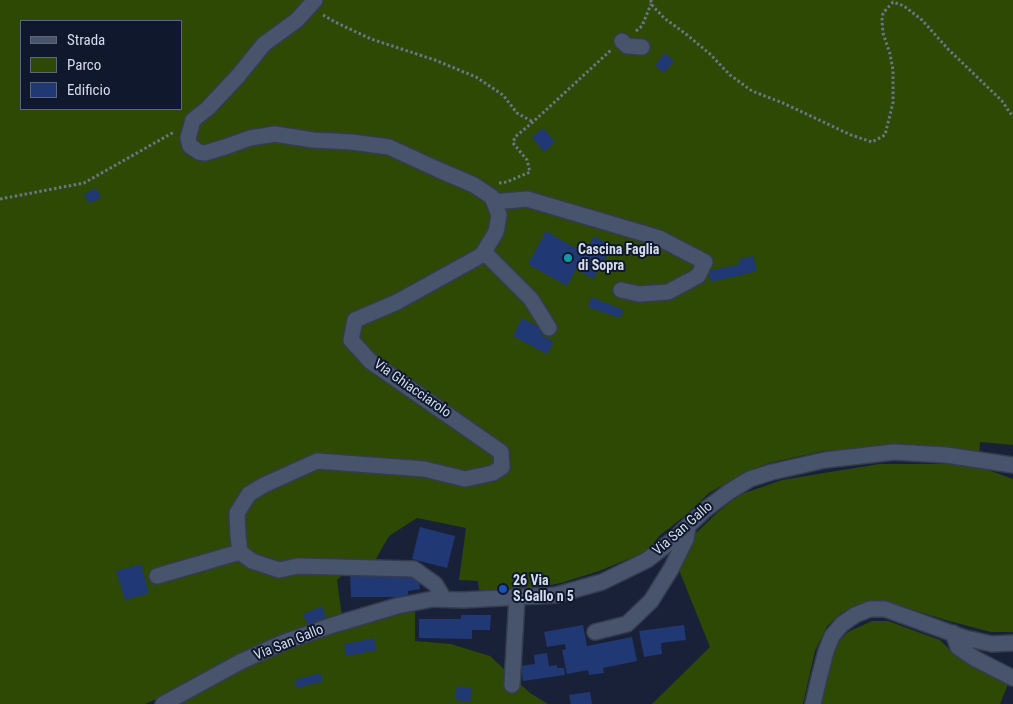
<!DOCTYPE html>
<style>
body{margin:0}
#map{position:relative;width:1013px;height:704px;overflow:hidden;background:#182137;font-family:"Roboto Condensed",sans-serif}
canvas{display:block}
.legend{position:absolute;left:20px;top:20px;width:162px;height:90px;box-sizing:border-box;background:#0f182d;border:1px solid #5e6679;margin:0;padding:6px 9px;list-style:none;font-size:15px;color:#d5dceb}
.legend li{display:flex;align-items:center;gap:10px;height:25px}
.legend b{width:25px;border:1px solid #5e6679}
</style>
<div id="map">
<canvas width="1013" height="704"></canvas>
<ul class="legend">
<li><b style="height:6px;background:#48546c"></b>Strada</li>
<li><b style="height:14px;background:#2e4903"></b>Parco</li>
<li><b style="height:14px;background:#203874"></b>Edificio</li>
</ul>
</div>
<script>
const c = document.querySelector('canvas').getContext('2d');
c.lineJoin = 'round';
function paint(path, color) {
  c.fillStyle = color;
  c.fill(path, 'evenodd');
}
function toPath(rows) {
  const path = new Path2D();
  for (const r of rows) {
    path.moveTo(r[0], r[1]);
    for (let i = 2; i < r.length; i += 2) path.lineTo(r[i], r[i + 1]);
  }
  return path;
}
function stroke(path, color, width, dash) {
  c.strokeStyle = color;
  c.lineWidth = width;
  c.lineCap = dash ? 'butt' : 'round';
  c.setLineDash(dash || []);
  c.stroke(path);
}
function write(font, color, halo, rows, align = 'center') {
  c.font = font + ' "Roboto Condensed",sans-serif';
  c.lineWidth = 4;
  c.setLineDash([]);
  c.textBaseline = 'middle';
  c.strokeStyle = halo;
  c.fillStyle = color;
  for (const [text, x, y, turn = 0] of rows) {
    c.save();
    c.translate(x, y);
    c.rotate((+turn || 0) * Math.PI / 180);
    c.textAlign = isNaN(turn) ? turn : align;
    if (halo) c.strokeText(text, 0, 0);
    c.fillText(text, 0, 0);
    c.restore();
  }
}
paint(toPath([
 [0,0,1013,0,1013,445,980,442,979,455,887,447,823,451,769,463,746,472,709,493,686,515,659,536,648,551,599,571,561,583,505,594,479,590,478,581,459,580,466,528,417,518,389,536,374,562,350,568,337,580,342,616,198,681,145,704,0,704],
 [21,21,181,21,181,109,21,109],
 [879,464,960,464,977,466,1013,479,1013,632,991,632,949,621,884,601,869,602,852,607,840,614,827,626,815,651,803,704,652,704,710,647,679,570,692,537,718,512,739,495,782,480],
 [415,608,415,641,451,644,490,656,530,693,548,704,174,704,271,650],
 [872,621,888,621,940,640,954,654,1008,684,1000,704,822,704,826,680,833,652,839,641,848,632]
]), '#2e4903');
paint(toPath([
 [665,53,674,61,664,73,655,65],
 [543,128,555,142,544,152,532,137],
 [96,188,101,198,89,203,84,194],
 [546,231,584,253,594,236,612,246,593,279,576,269,567,286,528,264],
 [753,256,757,271,711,282,709,271,740,264,739,259],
 [591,297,624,310,623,313,622,312,620,318,588,307],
 [522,318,544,330,541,335,554,342,547,354,513,336],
 [420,527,455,536,447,568,412,559],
 [141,564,149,593,125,600,116,571],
 [350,574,414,574,419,580,420,589,408,591,408,597,351,597],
 [322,606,326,617,308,625,303,614],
 [461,615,491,615,490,630,472,630,472,639,419,638,419,619,461,619],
 [583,625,587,646,632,637,637,661,603,668,604,673,589,675,588,670,567,674,562,650,566,649,565,644,547,647,544,632],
 [684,625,686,640,661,643,662,654,644,657,639,631],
 [374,638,377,650,346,656,344,644],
 [547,653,549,666,557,665,557,668,564,668,565,675,523,681,521,666,535,664,534,655],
 [320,673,323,681,297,688,294,680],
 [457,686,472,688,470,702,455,700],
 [590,692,592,704,571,704,569,695]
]), '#203874');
const minor = toPath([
 [315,0,297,20,264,44,238,76,208,108,193,120,188,138,190,146,199,152,205,153,225,147,250,138,275,134,313,140,352,142,389,147,439,170,474,185,492,197,499,215,496,232,482,255,397,302,355,320,351,340,370,361,501,452,502,467,493,473,465,479,424,469,317,461,264,485,249,494,237,513,238,536,240,552,252,561,279,570,298,566,414,569,435,584,444,599],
 [622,41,627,46,642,47],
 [494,202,527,199,659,238,705,262,698,276,668,292,639,294,621,290],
 [484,252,531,299,549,328],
 [157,576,240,552],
 [595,632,627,624,651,601,671,569,686,539,688,527],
 [953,633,958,647,974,658,1013,678],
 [512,685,517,597],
 [163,704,240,662,284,642,333,625,397,606,433,599,463,600,556,595,602,582,647,560,675,538,706,509,730,491,750,479,772,472,825,460,894,452,946,455,1013,465],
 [813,704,819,678,826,651,832,636,842,624,855,615,870,609,885,609,965,638,992,644,1013,643]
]);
stroke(minor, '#363c4f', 18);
stroke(toPath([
 [651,0,651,4,664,18,686,34,710,54,730,75,752,91,783,103,851,135,872,142,885,135,893,103,893,70,890,54,883,33,882,20,883,13,893,2,904,6,922,20,948,49,1002,101,1013,117],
 [323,15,335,22,371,39,435,60,476,77,503,95,517,113,533,122],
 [636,31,642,26,651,4],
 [499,183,507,182,530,172,527,160,513,143,515,137,533,122,611,50],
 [0,199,84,183,174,132]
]), '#6c7487', 3, [2.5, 2.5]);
stroke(minor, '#48546c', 15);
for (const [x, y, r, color] of [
 [568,258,5,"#0f9aa8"],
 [503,589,5,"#1a4fb4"]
]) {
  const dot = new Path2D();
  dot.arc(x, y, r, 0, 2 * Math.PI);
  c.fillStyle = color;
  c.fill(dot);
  stroke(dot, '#0f182d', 2);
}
write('bold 14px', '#d5dceb', '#0f182d', [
 ["Cascina Faglia",578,250],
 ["di Sopra",578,266],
 ["26 Via",513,581],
 ["S.Gallo n 5",513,597]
], 'left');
write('14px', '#d5dceb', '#0f182d', [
 ["Via Ghiacciarolo",412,389,35],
 ["Via San Gallo",683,529,-41],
 ["Via San Gallo",289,643,-22]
]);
</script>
